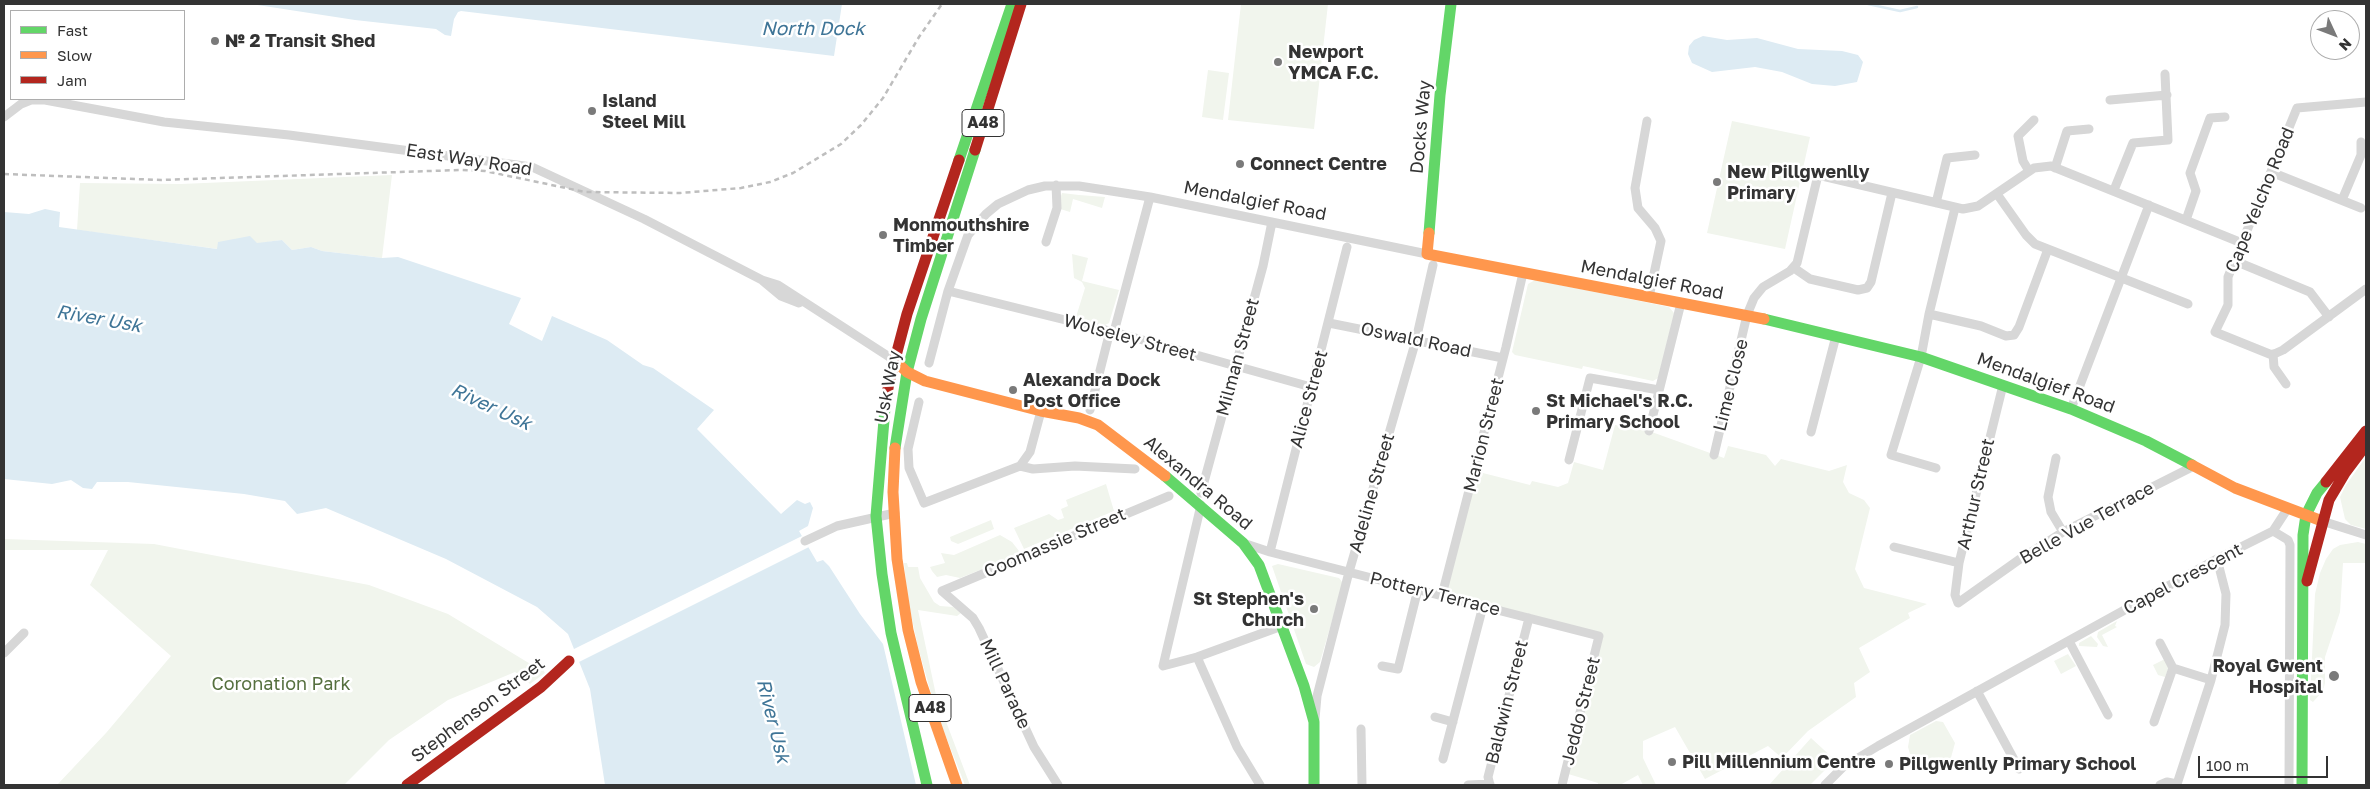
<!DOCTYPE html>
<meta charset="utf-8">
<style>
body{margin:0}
#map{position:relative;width:2370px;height:789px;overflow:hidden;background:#fff;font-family:"Golos Text",sans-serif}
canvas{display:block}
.frame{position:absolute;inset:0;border:5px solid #333;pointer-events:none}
.legend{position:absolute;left:10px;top:10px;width:175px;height:90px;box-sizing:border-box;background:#fff;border:1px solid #adadad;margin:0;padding:6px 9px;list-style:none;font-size:15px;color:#333}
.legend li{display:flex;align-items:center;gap:10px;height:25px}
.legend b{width:25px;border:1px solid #adadad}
.north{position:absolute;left:2310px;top:10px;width:50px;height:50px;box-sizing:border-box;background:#fff;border:1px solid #adadad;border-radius:50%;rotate:133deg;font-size:14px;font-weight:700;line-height:20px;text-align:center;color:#333}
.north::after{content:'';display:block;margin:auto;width:18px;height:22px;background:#7a7a7a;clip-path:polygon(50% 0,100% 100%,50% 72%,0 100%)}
.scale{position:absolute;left:2198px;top:756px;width:130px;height:22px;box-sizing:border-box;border:2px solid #333;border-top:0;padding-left:6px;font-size:15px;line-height:18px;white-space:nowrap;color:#333;-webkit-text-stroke:4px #fff;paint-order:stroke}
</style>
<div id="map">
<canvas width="2370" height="789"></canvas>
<div class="frame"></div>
<ul class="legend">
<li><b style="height:6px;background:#63d668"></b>Fast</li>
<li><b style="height:6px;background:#ff974d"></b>Slow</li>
<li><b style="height:6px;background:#b3261e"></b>Jam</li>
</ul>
<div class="north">N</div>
<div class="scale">100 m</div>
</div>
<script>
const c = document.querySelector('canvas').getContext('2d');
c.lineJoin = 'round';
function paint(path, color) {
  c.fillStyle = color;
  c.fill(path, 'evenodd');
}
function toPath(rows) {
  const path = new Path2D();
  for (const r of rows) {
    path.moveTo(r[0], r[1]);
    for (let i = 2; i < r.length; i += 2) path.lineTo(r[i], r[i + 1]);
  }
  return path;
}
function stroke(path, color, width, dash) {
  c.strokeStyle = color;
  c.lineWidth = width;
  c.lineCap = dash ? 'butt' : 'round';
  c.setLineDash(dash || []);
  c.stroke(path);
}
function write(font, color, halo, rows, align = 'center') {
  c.font = font + ' "Golos Text",sans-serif';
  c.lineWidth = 5;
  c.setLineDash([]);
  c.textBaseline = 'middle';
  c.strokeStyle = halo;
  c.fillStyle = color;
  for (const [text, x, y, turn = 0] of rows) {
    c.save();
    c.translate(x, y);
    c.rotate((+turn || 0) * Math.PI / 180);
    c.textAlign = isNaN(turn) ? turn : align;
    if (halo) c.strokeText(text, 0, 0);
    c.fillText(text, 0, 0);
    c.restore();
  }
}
paint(toPath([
 [1241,4,1328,4,1314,129,1228,120],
 [1208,70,1229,73,1223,120,1202,117],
 [1732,121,1810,137,1785,249,1707,233],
 [392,175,382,258,322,251,311,247,292,250,282,240,218,249,77,230,80,183,181,184],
 [1062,193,1079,195,1105,197,1102,208,1073,199,1070,212,1057,208],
 [1072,254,1088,258,1082,281,1119,290,1109,323,1105,325,1076,317,1085,288,1082,282,1074,278],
 [1535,280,1669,307,1674,313,1658,378,1653,381,1583,366,1582,369,1515,355,1512,352,1528,284],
 [1615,425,1649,431,1724,458,1728,446,1766,455,1775,466,1781,459,1829,471,1847,465,1843,482,1849,493,1864,500,1870,508,1855,569,1864,588,1927,604,1908,613,1910,618,1859,648,1870,672,1854,683,1856,697,1808,731,1782,758,1768,746,1705,779,1675,727,1643,741,1643,758,1656,785,1643,785,1638,775,1620,785,1598,785,1598,783,1565,773,1599,636,1442,595,1475,471,1530,485,1532,481,1558,487,1568,483,1574,462,1603,470],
 [2366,457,2366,529,2351,525,2345,519,2340,497,2346,485],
 [1106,484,1114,511,1024,549,1014,528,1049,514,1058,520,1064,518,1061,509,1068,506,1066,500],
 [991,520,994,529,958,544,951,541,950,537],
 [1000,535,1012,542,1019,551,1018,555,960,578,946,575,937,577,932,571,930,567,945,563,941,553,954,555],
 [4,539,154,544,369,585,448,614,537,668,541,666,545,673,530,684,515,672,448,700,389,740,344,785,57,785,106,733,171,656,90,585,108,550,4,550],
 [2358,542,2366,544,2366,563,2343,563,2340,612,2325,657,2325,683,2323,691,2313,702,2310,700,2315,594,2320,573,2326,559,2333,549,2340,545],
 [904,563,907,563,908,567,918,567,920,578,934,602,940,606,953,607,961,613,957,616,918,610,936,695,970,785,965,785,937,714,918,647,908,600],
 [1278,564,1339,578,1343,583,1320,662,1314,667,1306,664,1272,566],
 [2117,621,2115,626,2117,627,2102,635,2108,647,2103,646,2097,637,2098,632],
 [2091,636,2098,644,2097,647,2079,646,2079,643],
 [2068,654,2076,666,2061,674,2054,661],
 [2165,659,2169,667,2165,677,2158,675,2153,665],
 [1936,721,1943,722,1955,743,1947,772,1933,761,1910,754,1908,747,1910,735],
 [1811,738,1835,760,1810,785,1769,785]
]), '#f1f5ed');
paint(toPath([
 [251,4,842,4,834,56,461,11,458,12,454,19,451,36,445,35,436,29,355,20],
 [1703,36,1727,40,1757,38,1798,49,1842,51,1858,55,1863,62,1857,82,1835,86,1812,84,1782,72,1755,67,1712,72,1692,63,1688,54,1689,46,1694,40],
 [45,209,60,212,59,227,217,249,218,242,250,236,257,243,282,240,292,250,311,247,322,251,382,258,398,257,521,298,509,324,542,341,552,316,607,340,643,365,653,368,714,410,697,429,781,514,797,500,805,504,810,502,813,508,808,526,799,531,817,562,823,560,829,566,860,614,883,644,916,785,605,785,590,689,568,634,537,607,446,559,326,508,297,514,285,501,244,494,128,482,97,482,92,489,83,488,71,480,52,484,4,479,4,212,29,214]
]), '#ddebf3');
paint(toPath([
 [802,536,809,547,577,663,572,650]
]), '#fff');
stroke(toPath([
 [1868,4,1900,11,1917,7]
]), '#ddebf3', 2.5);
stroke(toPath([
 [2110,100,2167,95],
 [2366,102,2297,108,2228,277,2228,305,2215,332,2272,355,2283,350,2366,289],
 [4,117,21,104,31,100,45,100,164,122,289,135,532,167,644,219,762,280,778,285,894,360],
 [1647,121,1635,188,1638,208,1655,228,1661,241,1649,297],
 [2055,168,2067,131,2089,129],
 [2029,171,2023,161,2018,136,2034,120],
 [2271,172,2361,208],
 [2114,190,2133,143,2168,140,2165,74],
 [1997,194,2026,235,2035,244,2188,304],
 [2342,200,2361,155,2361,142],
 [1936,203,1947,158,1975,155],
 [2186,220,2196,191,2190,173,2210,118,2225,117],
 [1046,242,1057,208,1056,185],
 [2235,261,2310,292,2329,317],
 [1794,268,1810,279,1858,290,1867,288,1871,282,1892,193],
 [763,281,781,296,799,303],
 [948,291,1114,332,1311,387],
 [1929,314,1981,326,2006,336,2014,335,2019,327,2048,249],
 [1329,323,1503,358],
 [1114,332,1150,197],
 [2273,354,2274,367,2286,384],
 [929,363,948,291,968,235,986,214,998,204,1028,190,1045,186,1079,186,1150,197,1427,254],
 [2003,385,1959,563,1955,595,1958,603,2020,559,2063,532,2194,466],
 [919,402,908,449,909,468,924,503,1020,466],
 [2071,409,2149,205],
 [1090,410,1110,331],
 [1041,411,1030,452,1020,466,1033,469,1075,466,1135,469],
 [1649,431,1681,303],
 [1811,432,1836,336],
 [1714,455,1747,315,1754,298,1763,287,1790,271,1797,263,1818,175,1963,209,1978,206,2034,168,2051,166,2242,243],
 [2056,458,2048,497,2051,512,2063,532],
 [1569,460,1590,378,1659,390],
 [1936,468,1891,455,1921,357,1929,314,1955,208],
 [1201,493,1263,266,1272,222],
 [1201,505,1163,666,1197,657,1282,626],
 [2322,521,2366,535],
 [2273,531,2288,540,2290,545,2289,785],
 [805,541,837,526,895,513],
 [1243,543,1270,552,1599,636,1562,785],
 [1894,547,1959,563],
 [1270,552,1347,247],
 [1442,595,1506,347,1523,273],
 [2069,641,2108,715],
 [2160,643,2173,668],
 [4,653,24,633],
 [1197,657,1237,747,1260,785],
 [1382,666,1398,669,1418,589],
 [1977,691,2019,769],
 [1435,717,1453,722],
 [1315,719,1317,696,1349,572,1416,340,1433,265],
 [2154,722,2173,668,2211,680],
 [1361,729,1362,785],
 [1443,759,1483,606],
 [1058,785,1034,747,979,628,973,618,942,591,1169,496],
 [1468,785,1490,784],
 [1490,785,1488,777,1529,618],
 [1825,785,1843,767,1878,746,2217,559,2273,531,2288,508],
 [2160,785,2167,782,2177,784,2211,680,2225,625,2226,594,2217,559]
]), '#d7d7d7', 9);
stroke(toPath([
 [959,160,1012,4],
 [1429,233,1440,95,1451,4],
 [1764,319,1921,357,2071,409,2146,441,2192,465],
 [885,408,876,516,882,574,891,633,927,785],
 [895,448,907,372,921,319,975,150],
 [1165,476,1243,543,1259,565,1304,686,1314,722,1314,785],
 [2302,785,2303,535,2306,515,2317,493,2326,482]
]), '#63d668', 11);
stroke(toPath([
 [1429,233,1427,254,1764,319],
 [894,360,907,372,925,381,1041,411,1079,418,1098,425,1165,476],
 [895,448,893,492,897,559,908,630,921,682,957,785],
 [2192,465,2235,488,2322,521]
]), '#ff974d', 11);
stroke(toPath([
 [975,150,1021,4],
 [885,408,889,382,907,314,959,160],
 [2326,482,2366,431],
 [2307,581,2329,500,2345,473,2366,445],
 [407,785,541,687,569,661]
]), '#b3261e', 11);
stroke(toPath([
 [4,174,161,180,460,170,485,171,585,192,680,193,741,188,770,182,793,173,841,144,861,125,883,98,919,37,942,4]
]), '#bebebe', 2.5, [5, 4]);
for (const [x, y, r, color] of [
 [215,41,5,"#7a7a7a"],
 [1278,62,5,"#7a7a7a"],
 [592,111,5,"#7a7a7a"],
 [1240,164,5,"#7a7a7a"],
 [1717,182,5,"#7a7a7a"],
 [883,235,5,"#7a7a7a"],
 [1013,390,5,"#7a7a7a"],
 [1536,411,5,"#7a7a7a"],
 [1314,609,5,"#7a7a7a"],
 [2334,676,6,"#7a7a7a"],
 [1672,762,5,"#7a7a7a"],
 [1889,764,5,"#7a7a7a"]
]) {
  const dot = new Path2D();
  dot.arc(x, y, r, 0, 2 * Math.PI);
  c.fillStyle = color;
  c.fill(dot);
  stroke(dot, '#fff', 2);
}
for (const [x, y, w] of [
 [983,123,42],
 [930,708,42]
]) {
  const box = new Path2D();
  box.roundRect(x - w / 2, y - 13.5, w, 27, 4);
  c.fillStyle = '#fff';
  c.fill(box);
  stroke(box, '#333', 1);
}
write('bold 16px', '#333', null, [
 ["A48",983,123],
 ["A48",930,708]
]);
write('bold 18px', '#333', '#fff', [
 ["№ 2 Transit Shed",225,41],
 ["Newport",1288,52],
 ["YMCA F.C.",1288,73],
 ["Island",602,101],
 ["Steel Mill",602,122],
 ["Connect Centre",1250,164],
 ["New Pillgwenlly",1727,172],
 ["Primary",1727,193],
 ["Monmouthshire",893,225],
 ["Timber",893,246],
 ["Alexandra Dock",1023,380],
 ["Post Office",1023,401],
 ["St Michael's R.C.",1546,401],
 ["Primary School",1546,422],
 ["St Stephen's",1304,599,"right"],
 ["Church",1304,620,"right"],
 ["Royal Gwent",2323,666,"right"],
 ["Hospital",2323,687,"right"],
 ["Pill Millennium Centre",1682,762],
 ["Pillgwenlly Primary School",1899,764]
], 'left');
write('18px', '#333', '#fff', [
 ["Docks Way",1421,127,-85],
 ["East Way Road",469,160,9],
 ["Cape Yelcho Road",2260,200,-68],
 ["Mendalgief Road",1255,201,11],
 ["Mendalgief Road",1652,280,11],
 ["Wolseley Street",1130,338,15],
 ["Oswald Road",1416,340,12],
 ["Milman Street",1238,357,-75],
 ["Mendalgief Road",2046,383,20],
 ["Lime Close",1731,385,-76],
 ["Usk Way",888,387,-79],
 ["Alice Street",1309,399,-75],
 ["Marion Street",1484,435,-76],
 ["Alexandra Road",1198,483,40],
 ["Adeline Street",1372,493,-74],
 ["Arthur Street",1976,494,-77],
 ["Belle Vue Terrace",2087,523,-29],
 ["Coomassie Street",1055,543,-23],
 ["Capel Crescent",2183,579,-28],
 ["Pottery Terrace",1435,594,14],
 ["Mill Parade",1005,684,65],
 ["Baldwin Street",1507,702,-76],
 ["Stephenson Street",478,710,-37],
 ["Jeddo Street",1581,711,-76]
]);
write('18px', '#56703f', '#fff', [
 ["Coronation Park",281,684]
]);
write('italic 19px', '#3f7597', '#fff', [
 ["North Dock",813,29],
 ["River Usk",99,319,10],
 ["River Usk",491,407,25],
 ["River Usk",773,721,76]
]);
</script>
